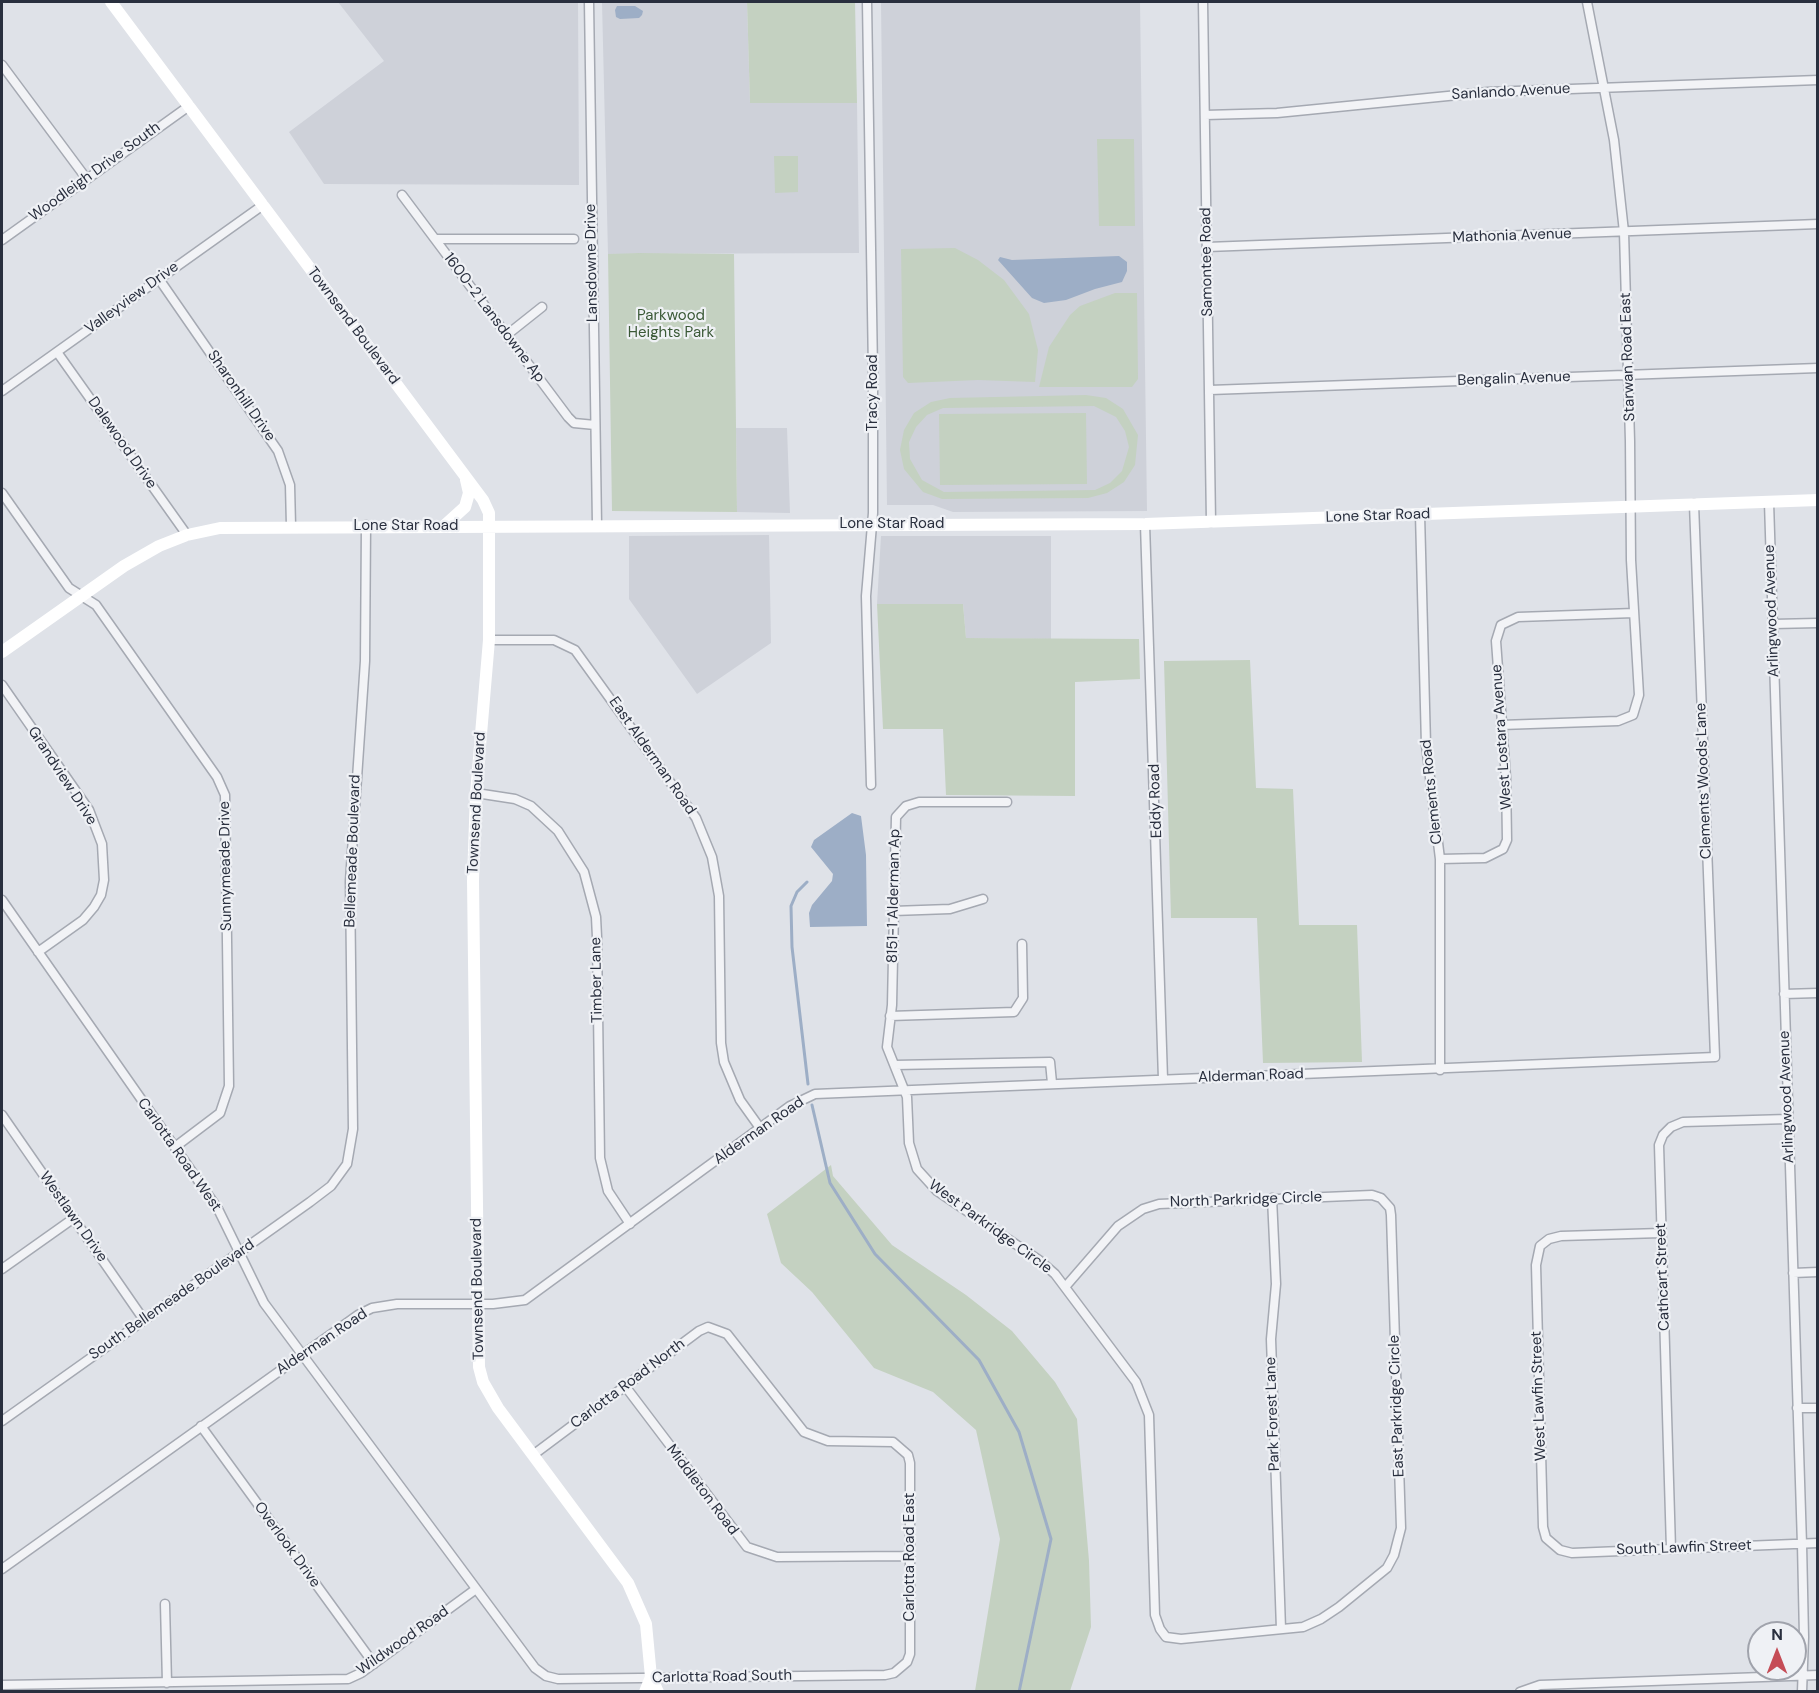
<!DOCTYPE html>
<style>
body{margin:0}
#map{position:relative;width:1819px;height:1693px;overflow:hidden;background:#dfe2e8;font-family:"DM Sans",sans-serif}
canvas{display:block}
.frame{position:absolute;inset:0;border:3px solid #292f3e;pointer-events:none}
.north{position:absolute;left:1747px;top:1621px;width:60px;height:60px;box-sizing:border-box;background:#eff1f5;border:2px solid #a0a3ac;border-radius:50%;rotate:0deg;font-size:16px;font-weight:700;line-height:24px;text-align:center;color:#292f3e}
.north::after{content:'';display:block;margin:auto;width:21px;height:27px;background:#c54c56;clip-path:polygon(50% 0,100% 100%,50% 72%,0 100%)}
</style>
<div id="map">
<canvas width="1819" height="1693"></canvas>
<div class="frame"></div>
<div class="north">N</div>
</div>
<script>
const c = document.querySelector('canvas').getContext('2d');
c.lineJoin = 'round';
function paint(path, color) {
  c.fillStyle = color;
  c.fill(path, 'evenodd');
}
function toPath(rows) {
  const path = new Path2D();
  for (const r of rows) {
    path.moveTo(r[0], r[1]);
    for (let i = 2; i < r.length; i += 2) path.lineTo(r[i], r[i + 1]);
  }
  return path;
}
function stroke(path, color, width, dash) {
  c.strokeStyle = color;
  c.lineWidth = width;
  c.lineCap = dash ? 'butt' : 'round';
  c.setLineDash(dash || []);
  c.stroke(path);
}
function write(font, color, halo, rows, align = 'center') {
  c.font = font + ' "DM Sans",sans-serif';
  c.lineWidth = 4.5;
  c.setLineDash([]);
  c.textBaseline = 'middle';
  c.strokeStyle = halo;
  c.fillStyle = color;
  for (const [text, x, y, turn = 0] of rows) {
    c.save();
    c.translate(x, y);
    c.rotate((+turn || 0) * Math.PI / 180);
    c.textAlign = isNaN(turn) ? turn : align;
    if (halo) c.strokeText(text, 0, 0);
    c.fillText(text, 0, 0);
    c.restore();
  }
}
paint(toPath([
 [338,2,578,2,579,185,324,184,289,132,384,61],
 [602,2,747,2,750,103,857,103,859,253,608,254],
 [881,2,1140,2,1147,511,953,512,933,505,887,505],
 [736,428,787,428,790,513,737,512],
 [769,535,771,643,697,694,629,599,629,536],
 [881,536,1051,536,1051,639,966,638,963,604,877,604]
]), '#ced1d9');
paint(toPath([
 [747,2,855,2,857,103,750,103],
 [1097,139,1134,139,1135,226,1099,226],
 [774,156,798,156,798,192,775,193],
 [955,248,978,260,1004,280,1029,314,1038,350,1035,382,978,380,908,383,903,377,901,249],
 [639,253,734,254,737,512,612,511,608,254],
 [1115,293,1137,293,1138,379,1132,387,1039,387,1049,347,1070,315,1080,306],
 [1086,395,1106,398,1123,409,1138,435,1135,465,1124,482,1107,493,1088,498,942,499,923,492,904,469,900,450,904,430,914,413,931,402,950,398],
 [1094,406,1116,417,1125,431,1129,447,1122,471,1110,483,1095,490,944,492,922,480,910,459,909,442,916,427,927,415,943,408],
 [1086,413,1087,484,940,485,939,414],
 [877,604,963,604,966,638,1139,639,1140,679,1075,682,1075,796,946,795,943,729,883,729],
 [1250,660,1256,788,1293,789,1299,925,1357,925,1362,1062,1263,1063,1257,918,1171,918,1164,661],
 [831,1165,833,1176,892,1245,966,1295,1012,1331,1055,1382,1077,1419,1089,1561,1091,1627,1070,1691,975,1691,1000,1539,976,1430,933,1392,874,1368,812,1292,781,1263,767,1214]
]), '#c4d1c1');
paint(toPath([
 [617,6,635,6,643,11,642,15,639,18,620,19,616,17,615,10],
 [1119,256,1127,262,1127,271,1122,282,1095,289,1066,300,1044,303,1032,298,998,260,1000,257,1012,260],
 [852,813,861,816,866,855,867,926,810,927,809,913,812,905,832,881,833,874,811,847,814,840]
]), '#9daec6');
stroke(toPath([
 [807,882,797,892,791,906,792,947,808,1084],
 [812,1105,830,1183,875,1254,979,1360,1019,1432,1051,1539,1019,1692]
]), '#9daec6', 3);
const street = toPath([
 [589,2,597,525],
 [867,2,873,371,873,513,866,596,871,785],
 [1203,2,1211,522],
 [2,65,86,178],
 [1205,115,1277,113,1488,92,1818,80],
 [402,195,568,417,574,423,595,425],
 [435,239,574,239],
 [2,240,189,106],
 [1207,247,1818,224],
 [159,279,278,451,290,485,291,526],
 [508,334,542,307],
 [57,352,187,535],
 [1210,390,1818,368],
 [2,391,263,205],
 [2,493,69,588,96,605,217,777,225,795,229,1086,220,1113,175,1147],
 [1769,502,1802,1544,1804,1637,1802,1692],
 [1420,514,1426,745,1440,859,1440,1070],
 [1145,524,1163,1079],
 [1773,624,1818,623],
 [489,640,554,640,575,650,696,818,712,857,719,896,721,1043,724,1062,740,1100,760,1128],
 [2,685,89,810,102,844,104,880,101,895,94,907,83,920,38,952],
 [1501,725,1618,721,1633,715,1639,695,1631,560,1630,441,1624,232,1614,140,1587,2],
 [476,793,515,799,531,806,558,831,584,872,596,917,597,937,600,1158,608,1191,630,1224],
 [1007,802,919,802,906,806,896,817,892,1005,887,1047,907,1097,909,1143,917,1169,937,1191,1039,1260,1055,1274,1136,1382,1149,1415,1155,1615,1160,1629,1166,1637,1181,1639,1303,1627,1321,1619,1339,1607,1387,1568,1394,1555,1401,1528,1391,1215,1390,1208,1381,1198,1372,1195,1159,1204,1143,1209,1118,1226,1066,1286],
 [1440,859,1485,858,1503,849,1507,840,1506,778,1496,641,1501,625,1518,617,1634,613],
 [2,900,218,1209,264,1303,535,1668,546,1676,558,1679,885,1675,894,1673,907,1662,910,1654,910,1463,908,1455,893,1442,828,1441,804,1432,727,1334,708,1327,699,1331,533,1455],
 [893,911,950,909,983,899],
 [1784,994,1818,993],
 [890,1016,1014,1012,1023,998,1022,944],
 [895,1065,1050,1062,1052,1083],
 [2,1115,144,1320],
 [1272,1198,1276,1284,1271,1339,1281,1629],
 [1661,1233,1561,1236,1549,1239,1540,1246,1536,1265,1543,1527,1546,1538,1560,1550,1572,1553,1818,1543],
 [2,1269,74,1218],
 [1793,1273,1818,1272],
 [625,1386,747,1547,777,1557,909,1556],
 [1797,1408,1818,1408],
 [2,1421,310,1202,331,1186,347,1164,353,1129,350,881,365,661,366,525],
 [201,1426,374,1664],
 [1671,1549,1659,1145,1663,1135,1671,1127,1683,1122,1788,1119],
 [2,1569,358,1315,372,1308,397,1304,493,1304,525,1300,790,1106,815,1094,1715,1057,1694,504],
 [165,1604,167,1683],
 [2,1685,348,1679,361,1673,476,1589],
 [1520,1692,1540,1685,1818,1675]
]);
stroke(street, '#a5a9b2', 11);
stroke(street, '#f2f3f6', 8);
stroke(toPath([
 [111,2,483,500,489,513,489,640,476,793,473,880,479,1367,483,1382,498,1408,628,1583,646,1624,651,1677,658,1692],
 [444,526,465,507,469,493,466,480],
 [2,652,124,566,159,546,187,535,220,528,1145,524,1818,500],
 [645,1692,651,1677]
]), '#fff', 12);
write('15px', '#292f3e', '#eff1f5', [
 ["Sanlando Avenue",1511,92,-3],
 ["Woodleigh Drive South",95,172,-36],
 ["Mathonia Avenue",1512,236,-2],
 ["Samontee Road",1207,262,-91],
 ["Lansdowne Drive",592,263,-91],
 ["Valleyview Drive",132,298,-36],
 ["1600-2 Lansdowne Ap",494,318,53],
 ["Townsend Boulevard",353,326,53],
 ["Starwan Road East",1628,357,-92],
 ["Bengalin Avenue",1514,379,-2],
 ["Tracy Road",873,393,-90],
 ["Sharonhill Drive",241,396,55],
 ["Dalewood Drive",122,443,55],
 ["Lone Star Road",1378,516,-2],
 ["Lone Star Road",892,524],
 ["Lone Star Road",406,526],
 ["Arlingwood Avenue",1772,611,-92],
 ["West Lostara Avenue",1502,737,-94],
 ["East Alderman Road",652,756,55],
 ["Grandview Drive",62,776,57],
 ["Clements Woods Lane",1704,781,-92],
 ["Clements Road",1432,792,-96],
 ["Eddy Road",1156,801,-92],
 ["Townsend Boulevard",477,803,-87],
 ["Bellemeade Boulevard",353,851,-88],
 ["Sunnymeade Drive",226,866,-91],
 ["8151-1 Alderman Ap",894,896,-89],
 ["Timber Lane",597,980,-91],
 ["Alderman Road",1251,1076,-2],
 ["Arlingwood Avenue",1787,1097,-92],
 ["Alderman Road",759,1131,-35],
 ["Carlotta Road West",179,1155,55],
 ["North Parkridge Circle",1246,1200,-2],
 ["Westlawn Drive",73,1217,55],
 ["West Parkridge Circle",990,1227,36],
 ["Cathcart Street",1663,1277,-92],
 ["Townsend Boulevard",478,1289,-91],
 ["South Bellemeade Boulevard",172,1300,-35],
 ["Alderman Road",322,1342,-34],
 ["Carlotta Road North",628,1384,-37],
 ["West Lawfin Street",1539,1396,-92],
 ["East Parkridge Circle",1397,1406,-92],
 ["Park Forest Lane",1273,1414,-92],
 ["Middleton Road",702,1490,53],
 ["Overlook Drive",287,1545,54],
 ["South Lawfin Street",1684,1548,-2],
 ["Carlotta Road East",910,1557,-90],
 ["Wildwood Road",403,1641,-35],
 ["Carlotta Road South",722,1677,-1]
]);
write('15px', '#3b5937', '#eff1f5', [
 ["Parkwood",671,316],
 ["Heights Park",671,333]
]);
</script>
